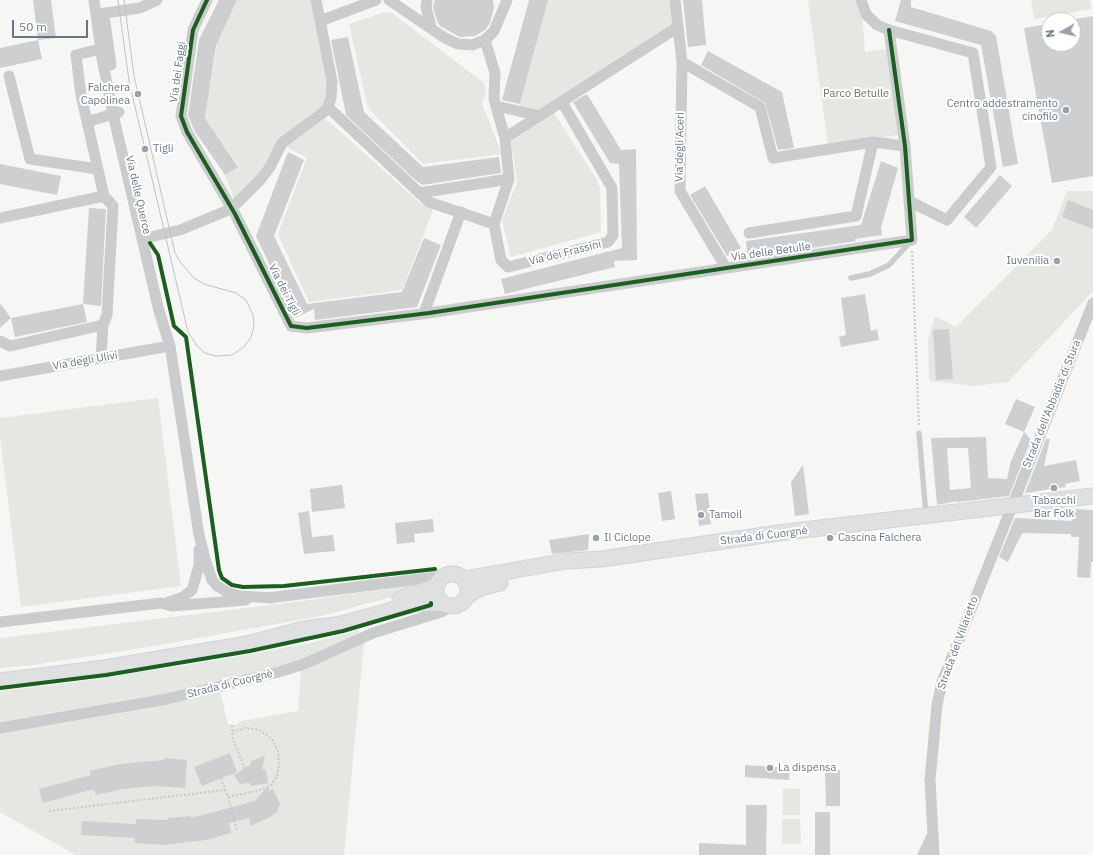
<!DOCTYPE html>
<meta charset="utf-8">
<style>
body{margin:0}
#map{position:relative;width:1093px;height:855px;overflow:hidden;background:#f6f6f5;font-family:"IBM Plex Sans",sans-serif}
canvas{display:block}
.north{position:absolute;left:1041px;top:12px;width:40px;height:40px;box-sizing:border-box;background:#fff;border:1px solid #c2c9cf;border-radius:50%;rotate:262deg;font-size:11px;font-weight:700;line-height:16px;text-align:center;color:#667886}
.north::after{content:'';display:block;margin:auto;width:14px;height:18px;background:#98a4ad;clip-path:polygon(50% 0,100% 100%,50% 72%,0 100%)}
.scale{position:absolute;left:12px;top:20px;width:76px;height:18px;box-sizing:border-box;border:2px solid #667886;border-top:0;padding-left:5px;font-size:12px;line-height:14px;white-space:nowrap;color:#667886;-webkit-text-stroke:3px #fff;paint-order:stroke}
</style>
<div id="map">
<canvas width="1093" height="855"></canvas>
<div class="north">N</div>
<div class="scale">50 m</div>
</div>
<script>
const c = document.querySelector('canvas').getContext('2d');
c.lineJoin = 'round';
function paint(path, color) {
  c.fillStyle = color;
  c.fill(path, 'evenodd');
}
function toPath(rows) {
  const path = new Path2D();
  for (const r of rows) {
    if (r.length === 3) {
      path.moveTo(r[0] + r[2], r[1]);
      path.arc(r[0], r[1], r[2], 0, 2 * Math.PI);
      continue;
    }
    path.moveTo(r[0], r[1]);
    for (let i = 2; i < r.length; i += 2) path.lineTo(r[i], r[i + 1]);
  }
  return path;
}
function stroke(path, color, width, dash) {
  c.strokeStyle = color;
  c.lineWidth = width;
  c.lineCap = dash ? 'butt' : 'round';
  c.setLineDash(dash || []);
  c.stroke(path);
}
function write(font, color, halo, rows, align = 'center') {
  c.font = font + ' "IBM Plex Sans",sans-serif';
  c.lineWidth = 4;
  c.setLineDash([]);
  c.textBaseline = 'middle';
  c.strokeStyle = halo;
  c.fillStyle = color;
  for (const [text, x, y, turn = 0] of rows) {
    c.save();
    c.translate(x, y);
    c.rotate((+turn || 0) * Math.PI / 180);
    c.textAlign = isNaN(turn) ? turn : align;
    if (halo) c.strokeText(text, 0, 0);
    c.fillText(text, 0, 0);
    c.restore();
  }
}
paint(toPath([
 [237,0,312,0,327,74,327,91,324,104,235,202,225,175,238,166,205,118,217,44],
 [548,0,671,0,673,26,537,112,519,108],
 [808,0,861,0,865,52,886,49,899,135,828,145],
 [1031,0,1090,0,1091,9,1034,19],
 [385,12,392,13,484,83,486,90,482,104,502,154,423,164,368,108,349,24],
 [554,113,596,178,600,188,601,232,511,257,502,221,517,182,511,141],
 [326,119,419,202,433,210,402,290,309,302,281,241,278,233,307,158,286,147,323,120],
 [1067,191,1093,191,1093,291,1008,382,975,386,929,381,928,340,935,316,956,327,1052,230],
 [158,398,181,586,21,607,0,437,0,418],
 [421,584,414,591,321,616,154,646,33,665,0,668,0,638,287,603],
 [359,630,359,633,350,639,283,667,181,692,0,723,0,691,76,682,230,658,310,643],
 [364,643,344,855,76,855,0,812,0,733,103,716,220,691,228,724,236,725,242,721,298,711,301,670],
 [783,788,800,789,800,815,783,815],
 [782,819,800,819,801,844,782,844]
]), '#e5e8e2');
paint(toPath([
 [33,0,51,0,56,38,38,40],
 [219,0,237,0,216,46,205,118,238,167,225,175,194,130,188,115,199,40],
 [435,0,493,0,494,8,490,23,485,30,475,36,460,37,440,26,437,21,433,7],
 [529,0,548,0,520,104,502,100],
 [683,0,702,0,706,45,688,47],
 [901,0,911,0,911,7,991,31,996,36,1018,164,1003,167,981,45,895,21],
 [1093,16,1093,176,1052,183,1024,28,1049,24,1049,44,1073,44,1073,20,1070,20],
 [348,37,364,112,423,167,499,157,501,173,422,185,413,178,346,115,331,40],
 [38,40,42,59,0,68,0,48],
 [708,51,782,92,794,148,778,150,765,103,701,65],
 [587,94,621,150,636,149,637,260,614,261,615,267,505,294,501,279,622,248,619,164,610,163,573,102],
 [288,152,304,160,274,236,307,304,402,292,424,238,441,245,417,307,315,320,314,309,295,318,256,236],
 [881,161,898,168,881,228,882,235,855,239,856,241,748,258,746,241,861,225],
 [0,164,61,176,57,195,0,184],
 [1000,175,1012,186,976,228,964,217],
 [705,186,741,248,727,256,690,195],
 [1068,200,1093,210,1093,229,1062,217],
 [89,208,106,209,101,306,83,304],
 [865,294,871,331,877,329,879,340,841,347,839,337,846,335,841,298],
 [0,303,11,318,0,328],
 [83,304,87,322,15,337,11,318],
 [949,329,953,379,936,380,933,330],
 [1016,399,1035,407,1024,432,1005,424],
 [1024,432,1031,440,1009,496,958,502,957,501,937,505,931,438,986,437,988,478,1007,479,1011,461],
 [947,448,968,448,971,488,950,490],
 [1046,439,1050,439,1044,466,1076,460,1080,481,1065,484,1066,487,1025,493],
 [803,465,809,514,795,516,791,482],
 [342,485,345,508,312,512,310,489],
 [671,491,675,519,662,521,658,493],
 [708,493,711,524,699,526,695,494],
 [1073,509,1093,510,1093,562,1091,562,1090,578,1077,577,1079,537,1071,537,1071,534,1022,533,1008,562,999,557,1015,518,1072,521],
 [309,511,312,537,333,535,335,551,304,554,298,513],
 [433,519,434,532,414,534,415,542,397,544,395,523],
 [589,534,588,550,552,554,549,540],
 [230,753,237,772,202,786,194,767],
 [265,756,262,769,266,770,268,783,251,786,250,783,240,784,234,775,250,765,251,761],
 [164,758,187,760,185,788,154,786,122,789,96,795,94,789,43,803,39,789,91,775,90,771,120,764,164,760],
 [745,765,790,768,789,780,745,777],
 [825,769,840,770,840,806,826,806],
 [268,786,269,791,273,789,280,804,277,812,270,817,251,826,249,818,229,823,231,833,206,840,164,845,135,843,135,838,81,835,82,821,136,824,136,819,168,820,168,818,191,816,191,818,255,801],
 [746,805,767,805,766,855,699,855,699,843,746,845],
 [815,812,830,812,830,855,815,855]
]), '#cdcfd0');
const secondary = toPath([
 [452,590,16],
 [464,579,566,561,602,559,778,533,1093,496],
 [467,596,480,588,500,583],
 [400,599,436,586],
 [0,681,104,668,247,644,304,629,342,624,414,604,442,603]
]);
stroke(secondary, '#d3d4d5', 17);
stroke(toPath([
 [912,251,919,426],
 [449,567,460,567],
 [232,725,233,739,245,769],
 [221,778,228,797,237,831],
 [228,797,260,790,271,785,277,776,279,764,278,751,272,739,260,730,245,728,233,732],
 [49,811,225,790]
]), '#c8c9ca', 2, [2, 2]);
stroke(toPath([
 [851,278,870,274,889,265,911,241],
 [919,433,926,515]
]), '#cbcccd', 5.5);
stroke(toPath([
 [94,0,102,58,113,114,159,311,170,346,199,535,205,559,212,580,217,586,229,593,240,596,273,598],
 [207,0,193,30,181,116,187,132,235,214,291,326,307,328,429,313,912,240,905,146,889,30],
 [389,0,445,38,458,44,472,45,485,40,494,31,507,0],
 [427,0,426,7,431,27],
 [675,0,682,62,680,191,726,268],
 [861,0,866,14,877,25,889,30,973,53,991,167,947,220,909,201],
 [98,14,140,8,157,0],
 [104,15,111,65],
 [320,21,376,0],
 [682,62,760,107,773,158,873,142],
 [9,76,30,159,98,169],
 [496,106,540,116],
 [328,107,429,202,494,224],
 [87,122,119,112],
 [505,138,678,27],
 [509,179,494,224,501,260,508,267,608,242,613,235,612,188,562,102],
 [419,193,509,179,505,138,494,99,495,73,485,40],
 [0,218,104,196,81,95,76,55,108,47],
 [749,233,856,216,873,142,905,146],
 [142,239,180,230,231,209,261,179,270,167,282,143,324,112,328,107,331,98,332,81,316,0],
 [424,313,461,212],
 [0,341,10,346,103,325,107,315,113,206,104,196],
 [101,358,103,325],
 [0,376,170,346],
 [268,598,444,576],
 [169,602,183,597,192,590,199,566,199,550],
 [0,622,161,603,172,606,246,600],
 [0,728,167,699,279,672,304,664,373,633,441,612,451,606],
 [923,855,932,836],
 [934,855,930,780,937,705,942,682,1093,303]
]), '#cbcccd', 11);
stroke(secondary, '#dfe0e1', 15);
stroke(toPath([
 [118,0,129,81,188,332,197,346,205,353,216,356,232,355,245,346,251,337,254,326,253,315,246,300,236,293,204,284,194,278,180,262,175,253,134,76,124,0]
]), '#c0c2c3', 1);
stroke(toPath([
 [207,0,193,30,181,116,187,132,235,214,291,326,307,328,429,313,912,240,905,146,889,30],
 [150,243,158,255,174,326,186,337,219,570,222,578,232,585,243,587,284,586,435,569],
 [0,688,106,675,250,651,343,631,431,605,431,603]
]), '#1b5e20', 4);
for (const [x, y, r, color] of [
 [138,94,4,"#98a4ad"],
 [1066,110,4,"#98a4ad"],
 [145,149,4,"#98a4ad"],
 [1057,261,4,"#98a4ad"],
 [1054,488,4,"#98a4ad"],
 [701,515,4,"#98a4ad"],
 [596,538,4,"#98a4ad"],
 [830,538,4,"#98a4ad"],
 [770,768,4,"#98a4ad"]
]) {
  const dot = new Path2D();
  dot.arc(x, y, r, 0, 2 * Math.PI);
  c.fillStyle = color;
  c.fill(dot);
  stroke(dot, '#fff', 1.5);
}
write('11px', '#667886', '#fff', [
 ["Via dei Faggi",178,72,-82],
 ["Via degli Aceri",680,147,-89],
 ["Via delle Querce",138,195,77],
 ["Via delle Betulle",771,252,-8],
 ["Via dei Frassini",565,253,-14],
 ["Via dei Tigli",284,290,63],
 ["Via degli Ulivi",85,361,-10],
 ["Strada dell'Abbadia di Stura",1052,404,-68],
 ["Strada di Cuorgnè",764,536,-7],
 ["Strada del Villaretto",958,643,-70],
 ["Strada di Cuorgnè",230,684,-14]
]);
write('11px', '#667886', '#fff', [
 ["Falchera",130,88,"right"],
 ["Capolinea",130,101,"right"],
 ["Centro addestramento",1058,104,"right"],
 ["cinofilo",1058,117,"right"],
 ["Tigli",153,149],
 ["Iuvenilia",1049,261,"right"],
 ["Tabacchi",1054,501,"center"],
 ["Bar Folk",1054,514,"center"],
 ["Tamoil",709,515],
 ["Il Ciclope",604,538],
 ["Cascina Falchera",838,538],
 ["La dispensa",778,768]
], 'left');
write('11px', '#667861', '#fff', [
 ["Parco Betulle",856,94]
]);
</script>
